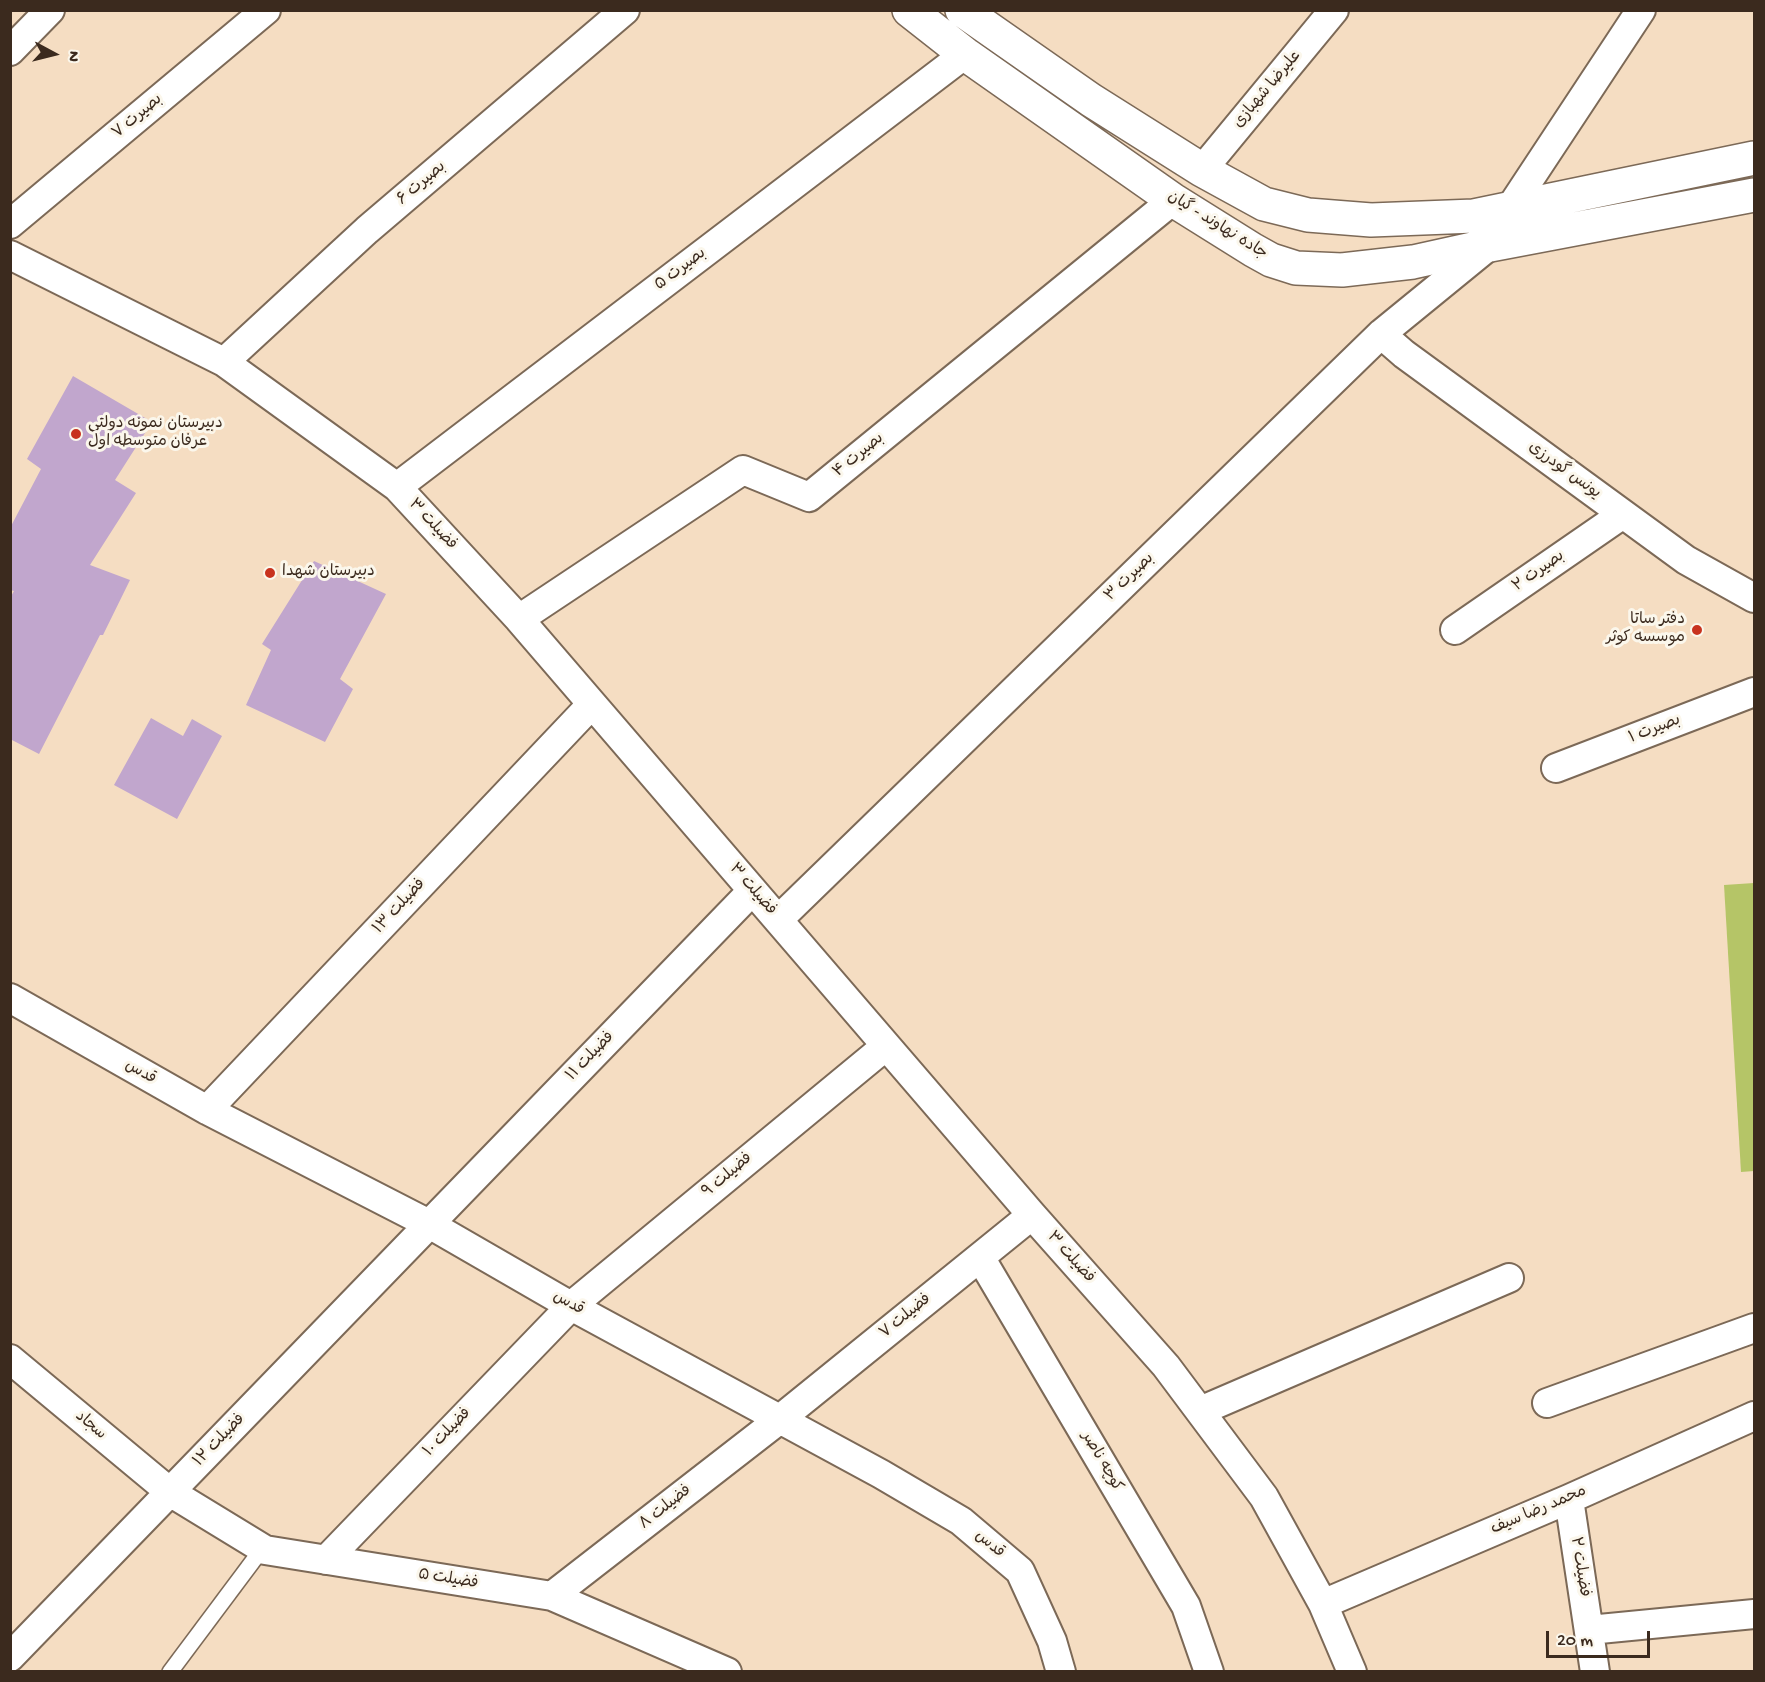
<!DOCTYPE html>
<meta charset="utf-8">
<style>
body{margin:0}
#map{position:relative;width:1765px;height:1682px;overflow:hidden;background:#f5ddc2;font-family:"Gochi Hand",sans-serif}
canvas{display:block}
.frame{position:absolute;inset:0;border:12px solid #3b2a1e;pointer-events:none}
.north{position:absolute;left:24px;top:24px;width:60px;height:60px;-webkit-text-stroke:4px #fbf7ec;paint-order:stroke;rotate:97deg;font-size:16px;font-weight:700;line-height:24px;text-align:center;color:#3b2a1e}
.north::after{content:'';display:block;margin:auto;width:21px;height:27px;background:#3b2a1e;clip-path:polygon(50% 0,100% 100%,50% 72%,0 100%)}
.scale{position:absolute;left:1546px;top:1631px;width:104px;height:27px;box-sizing:border-box;border:3px solid #3b2a1e;border-top:0;padding-left:8px;font-size:18px;line-height:21px;white-space:nowrap;color:#3b2a1e;-webkit-text-stroke:4px #fbf7ec;paint-order:stroke}
</style>
<div id="map">
<canvas width="1765" height="1682"></canvas>
<div class="frame"></div>
<div class="north">N</div>
<div class="scale">20 m</div>
</div>
<script>
const c = document.querySelector('canvas').getContext('2d');
c.lineJoin = 'round';
function paint(path, color) {
  c.fillStyle = color;
  c.fill(path, 'evenodd');
}
function toPath(rows) {
  const path = new Path2D();
  for (const r of rows) {
    path.moveTo(r[0], r[1]);
    for (let i = 2; i < r.length; i += 2) path.lineTo(r[i], r[i + 1]);
  }
  return path;
}
function stroke(path, color, width, dash) {
  c.strokeStyle = color;
  c.lineWidth = width;
  c.lineCap = dash ? 'butt' : 'round';
  c.setLineDash(dash || []);
  c.stroke(path);
}
function write(font, color, halo, rows, align = 'center') {
  c.font = font + ' "Gochi Hand","Playpen Sans Arabic",sans-serif';
  c.lineWidth = 6;
  c.setLineDash([]);
  c.textBaseline = 'middle';
  c.strokeStyle = halo;
  c.fillStyle = color;
  for (const [text, x, y, turn = 0] of rows) {
    c.save();
    c.translate(x, y);
    c.rotate((+turn || 0) * Math.PI / 180);
    c.textAlign = isNaN(turn) ? turn : align;
    if (halo) c.strokeText(text, 0, 0);
    c.fillText(text, 0, 0);
    c.restore();
  }
}
paint(toPath([
 [1754,883,1754,1171,1741,1172,1724,885]
]), '#b5c567');
paint(toPath([
 [73,376,152,422,115,480,136,493,90,565,130,580,103,635,100,635,39,754,10,739,10,598,14,591,10,590,10,528,41,469,27,459],
 [314,561,386,594,340,679,353,689,325,742,246,705,271,650,262,644],
 [151,718,183,736,192,719,222,736,177,819,114,785]
]), '#c1a6cd');
const lane = toPath([
 [170,1672,262,1549]
]);
const street = toPath([
 [10,51,50,10],
 [1202,170,1334,10],
 [10,224,266,10],
 [10,255,224,362,397,487,519,619,1032,1215,1166,1366,1264,1497,1323,1604,1352,1672],
 [1381,334,1404,354,1686,560,1754,598],
 [224,362,367,230,625,10],
 [397,487,965,54],
 [519,619,743,470,809,497,1173,200],
 [1455,630,1623,514],
 [1556,768,1754,692],
 [778,920,1381,334,1490,245,1509,210,1641,10],
 [10,998,207,1110,429,1224,571,1306,881,1474,961,1521,1020,1571,1052,1641,1061,1672],
 [207,1110,592,704],
 [980,1257,1186,1606,1209,1672],
 [10,1359,170,1492,265,1550,552,1596,727,1672],
 [1547,1403,1754,1328],
 [1200,1411,1509,1278],
 [1569,1499,1595,1672],
 [326,1560,571,1306,886,1046],
 [552,1596,780,1419,1032,1215],
 [1323,1604,1569,1499,1754,1416],
 [1589,1630,1754,1614],
 [10,1657,752,891]
]);
const secondary = toPath([
 [909,10,965,54,1173,200,1253,250,1271,260,1296,268,1342,270,1413,262,1490,245,1754,195],
 [962,10,1091,100,1202,170,1264,204,1308,215,1371,220,1474,216,1754,158]
]);
stroke(lane, '#7c6957', 18);
stroke(street, '#7c6957', 32);
stroke(secondary, '#7c6957', 36);
stroke(lane, '#fff', 15);
stroke(street, '#fff', 28);
stroke(secondary, '#fff', 33);
for (const [x, y, r, color] of [
 [76,434,6,"#c8321e"],
 [270,573,6,"#c8321e"],
 [1697,630,6,"#c8321e"]
]) {
  const dot = new Path2D();
  dot.arc(x, y, r, 0, 2 * Math.PI);
  c.fillStyle = color;
  c.fill(dot);
  stroke(dot, '#fbf7ec', 2);
}
write('16px', '#3b2a1e', '#fbf7ec', [
 ["علیرضا شهبازی",1268,90,-50],
 ["بصیرت ۷",138,117,-40],
 ["بصیرت ۶",422,184,-40],
 ["جاده نهاوند - گیان",1217,226,32],
 ["بصیرت ۵",681,270,-37],
 ["بصیرت ۴",859,456,-39],
 ["یونس گودرزی",1564,471,36],
 ["فضیلت ۳",432,525,47],
 ["بصیرت ۲",1539,572,-35],
 ["بصیرت ۳",1130,578,-44],
 ["بصیرت ۱",1655,730,-21],
 ["فضیلت ۳",752,890,49],
 ["فضیلت ۱۳",400,907,-47],
 ["فضیلت ۱۱",591,1057,-46],
 ["قدس",140,1073,30],
 ["فضیلت ۹",728,1176,-40],
 ["فضیلت ۳",1070,1258,48],
 ["قدس",568,1304,29],
 ["فضیلت ۷",906,1317,-39],
 ["سجاد",90,1426,40],
 ["فضیلت ۱۰",448,1433,-46],
 ["فضیلت ۱۲",220,1441,-46],
 ["کوچه ناصر",1101,1462,60],
 ["فضیلت ۸",666,1508,-38],
 ["محمد رضا سیف",1539,1511,-23],
 ["قدس",989,1545,40],
 ["فضیلت ۲",1579,1567,81],
 ["فضیلت ۵",448,1580,9]
]);
write('16px', '#3b2a1e', '#fbf7ec', [
 ["دبیرستان نمونه دولتی",88,425],
 ["عرفان متوسطه اول",88,443],
 ["دبیرستان شهدا",282,573],
 ["دفتر ساتا",1685,621,"right"],
 ["موسسه کوثر",1685,639,"right"]
], 'left');
</script>
